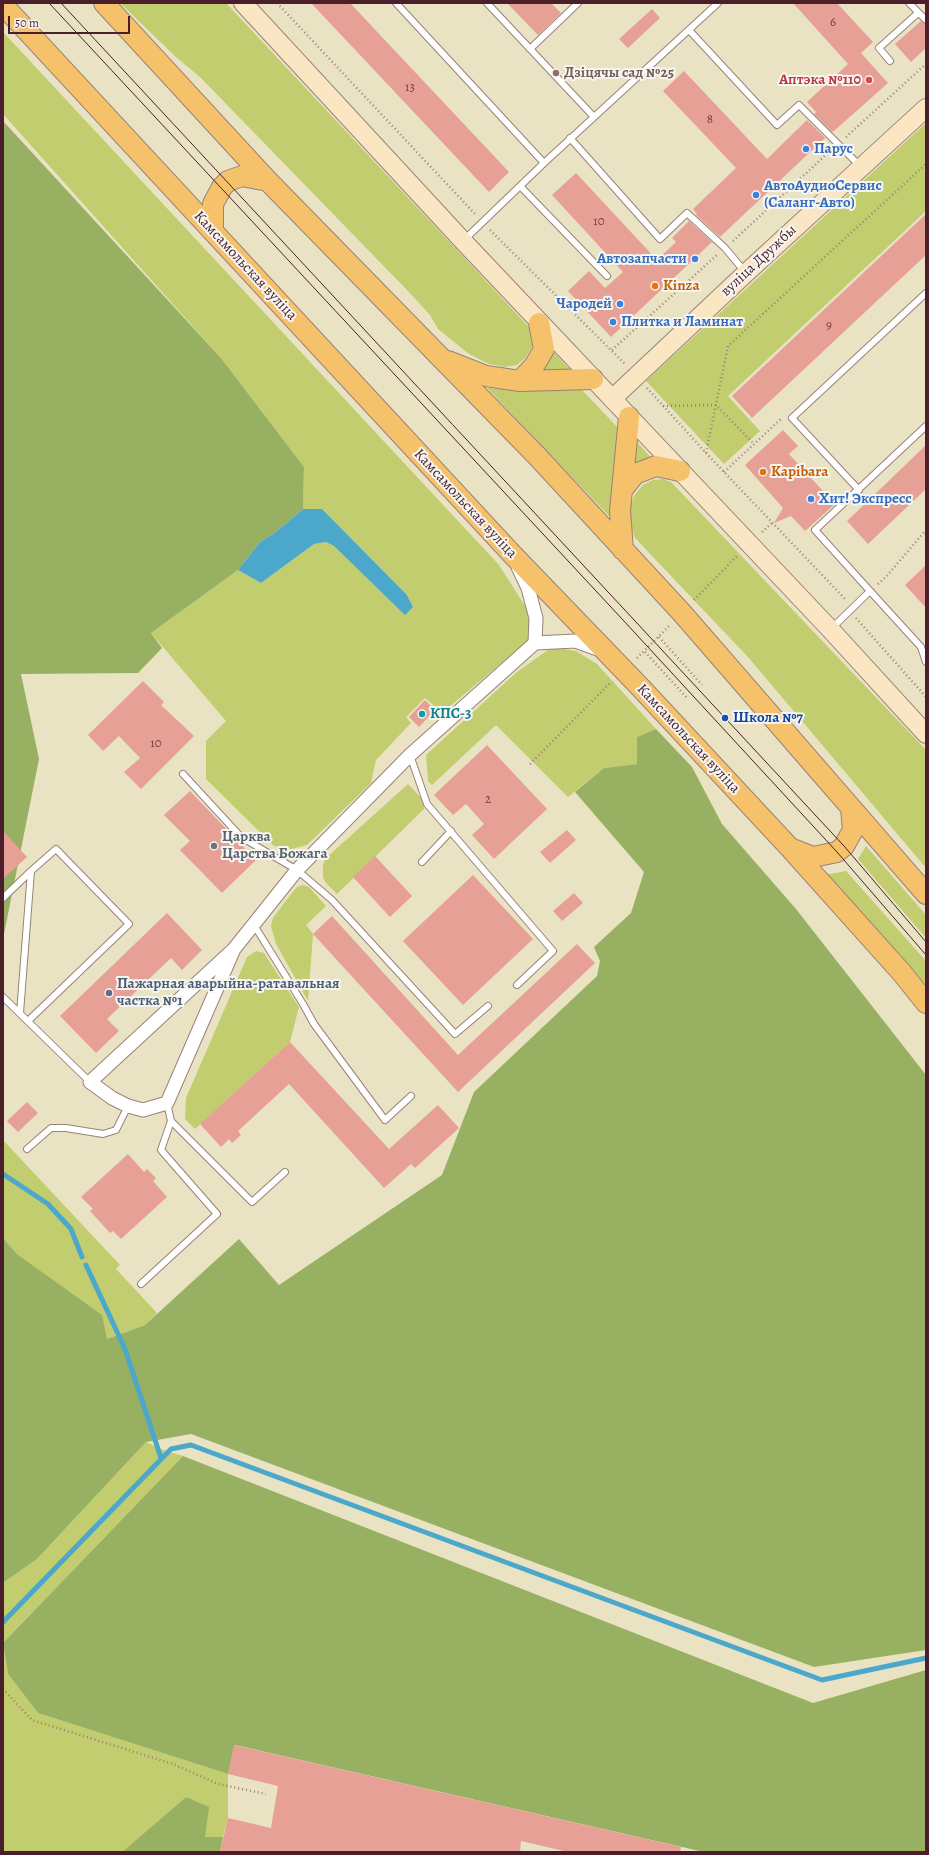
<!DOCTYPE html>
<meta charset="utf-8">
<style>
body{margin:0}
#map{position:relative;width:929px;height:1855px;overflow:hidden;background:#e9e3c4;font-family:Alegreya,serif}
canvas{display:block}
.frame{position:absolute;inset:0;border:4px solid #4a1f2b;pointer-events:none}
.scale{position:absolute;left:8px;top:16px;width:122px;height:18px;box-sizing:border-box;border:2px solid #4a1f2b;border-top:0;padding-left:5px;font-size:12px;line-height:14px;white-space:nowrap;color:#4a1f2b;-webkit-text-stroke:3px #f6f6f2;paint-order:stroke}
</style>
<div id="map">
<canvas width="929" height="1855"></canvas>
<div class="frame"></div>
<div class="scale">50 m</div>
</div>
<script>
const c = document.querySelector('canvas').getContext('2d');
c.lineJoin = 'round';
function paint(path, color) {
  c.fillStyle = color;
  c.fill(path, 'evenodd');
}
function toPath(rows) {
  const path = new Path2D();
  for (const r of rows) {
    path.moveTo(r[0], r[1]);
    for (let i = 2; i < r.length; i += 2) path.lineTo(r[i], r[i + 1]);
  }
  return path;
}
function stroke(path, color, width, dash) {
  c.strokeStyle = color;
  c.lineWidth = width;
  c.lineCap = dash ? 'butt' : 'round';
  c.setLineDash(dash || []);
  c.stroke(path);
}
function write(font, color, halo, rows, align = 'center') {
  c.font = font + ' Alegreya,serif';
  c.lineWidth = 4;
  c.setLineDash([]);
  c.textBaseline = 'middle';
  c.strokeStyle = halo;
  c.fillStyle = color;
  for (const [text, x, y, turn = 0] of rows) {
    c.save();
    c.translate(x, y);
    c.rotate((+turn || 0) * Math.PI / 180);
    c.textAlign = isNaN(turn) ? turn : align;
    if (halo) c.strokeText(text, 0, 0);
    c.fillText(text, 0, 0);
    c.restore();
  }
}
paint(toPath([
 [120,3,226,3,529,327,534,339,532,347,525,358,517,365,505,367,489,364,469,354,438,329,430,315,407,290,200,77,177,58],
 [3,32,499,565,527,609,533,629,531,638,442,713,425,698,406,717,411,723,376,760,371,783,307,845,292,849,274,846,206,779,206,741,226,721,151,633,238,570,261,583,314,544,326,542,334,546,405,614,413,607,407,595,322,509,303,509,304,467,221,358,3,114],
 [926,123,926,211,728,396,760,431,724,464,646,381],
 [552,350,571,371,541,371],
 [487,388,582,390,619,429,610,517],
 [636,441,653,460,633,469],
 [663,479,671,482,692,504,926,750,926,868,748,657,635,538,629,521,630,507,635,494,643,485,653,480],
 [552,647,576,651,597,664,656,729,637,737,637,764,604,768,568,797,496,725,432,785,428,781,426,755,517,672],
 [408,784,423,800,424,809,337,894,326,883,323,878,323,865,325,859],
 [866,846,926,915,926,938,858,859],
 [846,871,926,961,926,985,825,875],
 [303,885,309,887,326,906,306,925,313,934,308,1001,276,944,271,926,273,918,288,898,297,887],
 [256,951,264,953,299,1007,290,1042,195,1129,185,1119,186,1098,247,957],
 [3,1140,120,1265,116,1269,157,1313,145,1325,107,1339,18,1255,3,1238],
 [146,1442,163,1450,183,1456,3,1643,3,1583,37,1559],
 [3,1645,8,1674,38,1713,228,1774,228,1818,223,1837,205,1837,186,1797,122,1852,3,1852]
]), '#c1cd6e');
paint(toPath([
 [3,121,221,358,304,467,303,509,276,532,260,542,238,570,151,633,162,648,138,673,21,674,39,759,3,939],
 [656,729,692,767,722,824,796,909,926,1075,926,1650,814,1667,191,1434,146,1442,37,1559,3,1583,3,1238,18,1255,102,1315,107,1339,145,1325,239,1239,279,1285,442,1175,474,1092,597,976,600,961,594,947,631,913,644,872,575,792,604,768,637,764,637,737],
 [183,1456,813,1703,926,1670,926,1852,704,1852,235,1745,228,1774,38,1713,8,1674,3,1643],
 [186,1797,209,1807,205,1837,223,1837,220,1852,122,1852]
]), '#98b061');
paint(toPath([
 [303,509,322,509,407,595,413,607,405,615,334,546,326,542,314,544,261,583,238,570,260,542,276,532]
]), '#4ca8ca');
stroke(toPath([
 [3,1174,48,1204,71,1229,82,1257],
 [86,1265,125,1349,161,1458],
 [3,1622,171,1449,191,1445,822,1680,926,1658]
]), '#4ca8ca', 5);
paint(toPath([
 [311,3,350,3,509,172,489,192],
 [507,3,551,3,561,13,538,35],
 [793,3,837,3,873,42,861,53,888,83,834,131,832,132,814,114,816,112,807,102,848,64],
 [652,9,660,18,628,48,619,39],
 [921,21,926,24,926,48,911,62,895,44],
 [684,71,767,159,807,120,825,138,720,237,696,215,697,214,693,209,736,168,663,91],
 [576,173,657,260,676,242,672,238,689,221,712,242,611,337,568,291,589,271,605,288,623,272,552,195],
 [926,214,926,255,752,418,732,396],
 [783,430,798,446,789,454,835,504,805,531,791,516,774,523,783,508,745,465],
 [926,445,926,489,868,544,847,521],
 [926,565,926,608,905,585],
 [143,681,164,702,161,705,194,736,141,789,124,772,140,758,119,736,103,751,88,735],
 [425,700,435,710,419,727,409,717],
 [487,745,547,809,494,859,472,835,484,824,466,804,453,815,434,795],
 [190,791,256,860,222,893,180,850,190,841,164,815],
 [567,830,576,840,550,863,540,852],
 [3,831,27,857,3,879],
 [375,856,412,896,390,917,353,877],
 [473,875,533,939,463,1005,403,941],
 [574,893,583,903,562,921,553,911],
 [167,913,202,950,182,970,171,958,107,1019,119,1031,96,1053,60,1016],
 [332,916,458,1055,577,944,595,963,458,1092,313,934],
 [290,1042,389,1149,438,1105,459,1128,415,1168,411,1164,384,1188,289,1084,238,1131,241,1135,232,1143,229,1139,221,1147,200,1124],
 [27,1102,38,1113,18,1132,7,1121],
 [128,1154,144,1172,147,1169,156,1178,153,1181,167,1197,121,1239,113,1231,110,1233,90,1211,93,1209,81,1197],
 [234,1745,681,1847,680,1852,568,1852,521,1841,520,1852,220,1852,228,1818,271,1828,278,1786,228,1774]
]), '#e6a096');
const lane = toPath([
 [396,3,544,163],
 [487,3,594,117],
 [909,3,926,20],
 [689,30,777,125,799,105,860,166],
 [530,49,578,3],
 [890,61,879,48,918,13],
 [570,138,660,239,687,213,725,248,745,272],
 [520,186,607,276],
 [465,239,544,163,718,3],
 [859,490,792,418,926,293],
 [870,591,921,647,926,662],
 [832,628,870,591,815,530,926,426],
 [410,755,427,804,553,951,517,985],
 [183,774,241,837,297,870,332,900,455,1034,488,1006],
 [422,862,451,831],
 [3,898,31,871,56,849,129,924,28,1021],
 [254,925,303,1004,314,1024,385,1120,411,1096],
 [3,997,90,1082],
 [20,1013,31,871],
 [167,1103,171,1121,252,1202,285,1172],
 [27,1149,51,1128,66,1128,103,1134,116,1130,128,1106],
 [141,1284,217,1214,161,1150,171,1121]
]);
const street = toPath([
 [518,567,528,588,536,618,535,643],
 [234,949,90,1082,112,1098,128,1106,143,1110,167,1103,234,949,297,870,410,755,535,643,575,641,600,650]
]);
const secondary = toPath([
 [243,3,463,241,830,629,926,734],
 [612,399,746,273,926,108]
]);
const primary = toPath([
 [104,3,268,181,537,456,682,613,926,894],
 [3,5,511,553,641,688,790,848,902,973,926,1003],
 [213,231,213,204,222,187,228,181,242,176,268,181],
 [448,361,486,376,520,381,593,379],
 [520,381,534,366,544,349,539,323],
 [622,490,635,474,656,466,680,471],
 [623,550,620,511,629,417],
 [790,848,813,857,837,852,844,846,853,830,851,808]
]);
stroke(lane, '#9a8178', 8);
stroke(street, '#9a8178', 15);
stroke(secondary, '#9a8178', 20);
stroke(primary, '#9a8178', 22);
stroke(toPath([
 [277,3,476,215],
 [846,137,926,64],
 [490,230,626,365],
 [733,241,830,151],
 [612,350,717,255],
 [647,388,706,453,728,346,926,164],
 [663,406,716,405,754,444],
 [706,453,846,600],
 [724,472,782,418],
 [762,532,772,523],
 [878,584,886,577,926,530],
 [694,600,738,555],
 [856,618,926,697],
 [659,637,702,685],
 [645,652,688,699],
 [637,658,670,625],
 [530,764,611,682],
 [3,1689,32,1720,173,1764,218,1784,266,1794]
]), '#9a8178', 2.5, [1, 3]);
stroke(lane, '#fff', 6);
stroke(street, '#fff', 13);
stroke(secondary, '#fbe6c4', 18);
stroke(primary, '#f5c16b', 20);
stroke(toPath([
 [49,3,623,620,837,852,926,955],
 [61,3,844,846,926,942]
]), '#4a1f2b', 1);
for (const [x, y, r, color] of [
 [556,73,4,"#8d6e63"],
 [869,80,4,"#e0444e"],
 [806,149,4,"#3f7fe0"],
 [756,195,4,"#3f7fe0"],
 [695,259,4,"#3f7fe0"],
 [655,286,4,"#e8710a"],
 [620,304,4,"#3f7fe0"],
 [613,322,4,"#3f7fe0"],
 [763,472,4,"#e8710a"],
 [811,499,4,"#3f7fe0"],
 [422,714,4,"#0f9aa8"],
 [725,718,4,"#1a4fb4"],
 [214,846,4,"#6b7280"],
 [109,993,4,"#5c6f8a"]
]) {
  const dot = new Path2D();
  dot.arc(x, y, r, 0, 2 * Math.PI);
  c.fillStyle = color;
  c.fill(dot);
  stroke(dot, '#f6f6f2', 1.5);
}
write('13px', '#713f46', null, [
 ["6",833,23],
 ["13",410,88],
 ["8",710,120],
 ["10",599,222],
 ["9",829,326],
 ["10",156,744],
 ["2",488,800]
]);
write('bold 15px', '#785e54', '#f6f6f2', [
 ["Дзіцячы сад №25",564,73]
], 'left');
write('bold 15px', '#be3a42', '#f6f6f2', [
 ["Аптэка №110",861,80]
], 'right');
write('bold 15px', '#366cbe', '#f6f6f2', [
 ["Парус",814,149],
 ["АвтоАудиоСервис",764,186],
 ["(Саланг-Авто)",764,203],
 ["Автозапчасти",687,259,"right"],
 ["Чародей",612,304,"right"],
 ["Плитка и Ламинат",621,322],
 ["Хит! Экспресс",819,499]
], 'left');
write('15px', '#4a1f2b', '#f6f6f2', [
 ["вуліца Дружбы",759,261,-43],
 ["Камсамольская вуліца",245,266,47],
 ["Камсамольская вуліца",465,504,47],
 ["Камсамольская вуліца",688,739,47]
]);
write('bold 15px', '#c56008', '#f6f6f2', [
 ["Kinza",663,286],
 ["Kapibara",771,472]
], 'left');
write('bold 15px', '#0d838f', '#f6f6f2', [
 ["КПС-3",430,714]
], 'left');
write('bold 15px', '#164399', '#f6f6f2', [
 ["Школа №7",733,718]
], 'left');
write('bold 15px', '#5b616d', '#f6f6f2', [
 ["Царква",222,837],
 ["Царства Божага",222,854]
], 'left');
write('bold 15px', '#4e5e75', '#f6f6f2', [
 ["Пажарная аварыйна-ратавальная",117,984],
 ["частка №1",117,1001]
], 'left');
</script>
